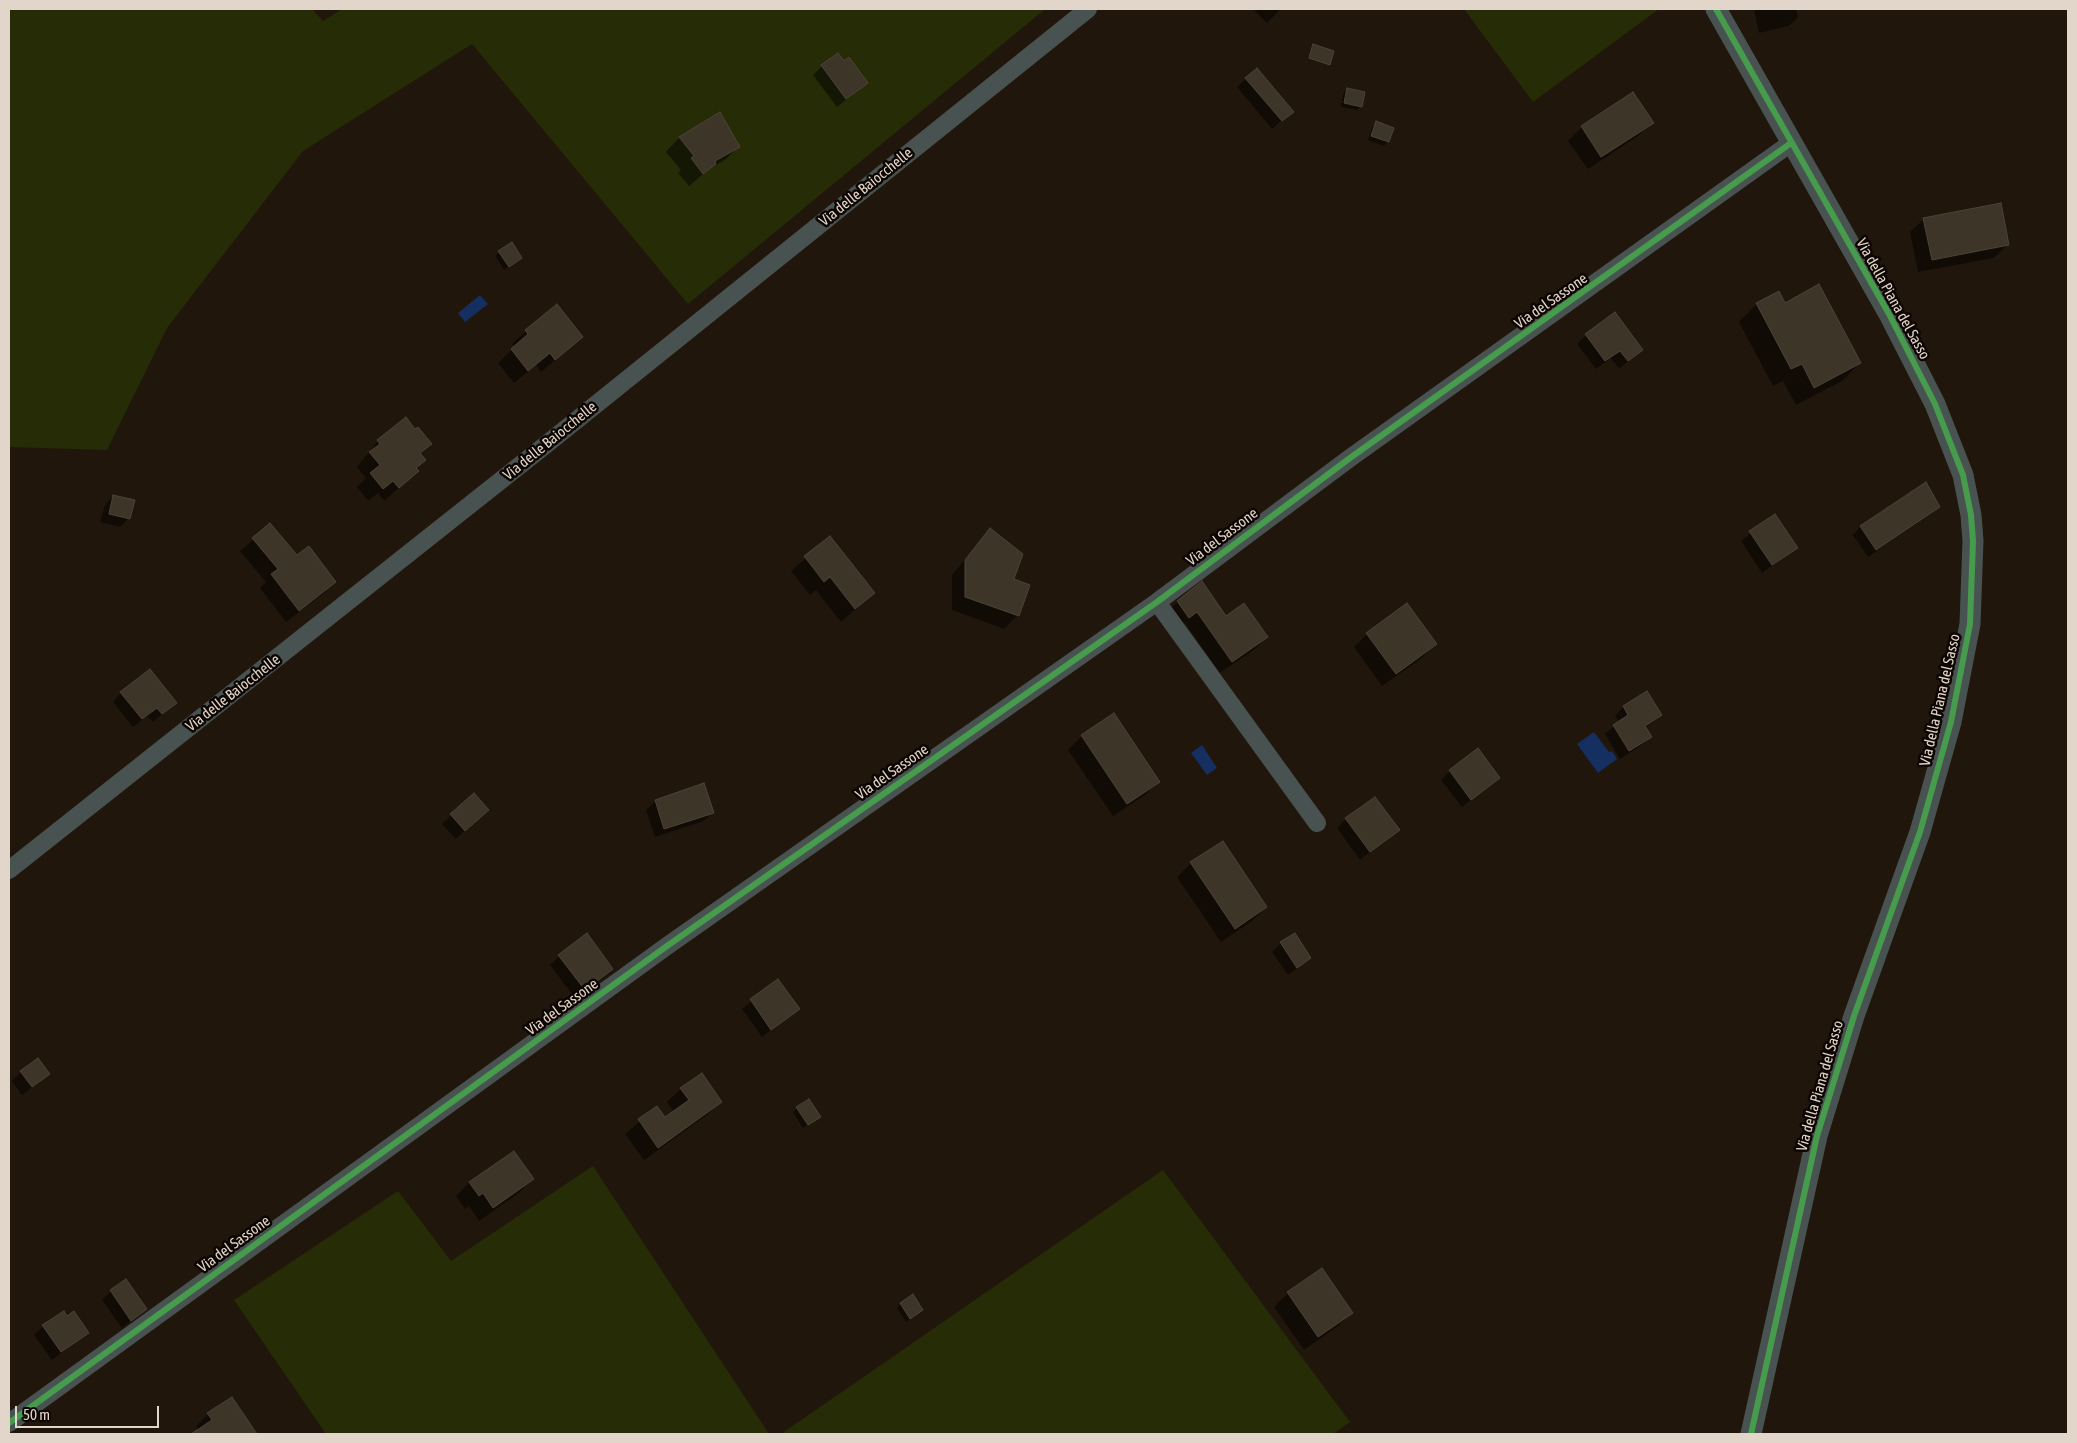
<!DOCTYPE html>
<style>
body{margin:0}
#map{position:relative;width:2077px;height:1443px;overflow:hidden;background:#21160c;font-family:"Asap Condensed",sans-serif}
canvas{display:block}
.frame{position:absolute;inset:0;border:10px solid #e2d5c9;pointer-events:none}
.scale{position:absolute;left:15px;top:1406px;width:144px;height:22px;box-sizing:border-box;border:2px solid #e2d5c9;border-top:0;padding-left:6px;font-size:15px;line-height:18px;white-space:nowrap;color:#e2d5c9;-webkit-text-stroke:4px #0c0501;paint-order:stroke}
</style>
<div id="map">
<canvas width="2077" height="1443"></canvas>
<div class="frame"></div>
<div class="scale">50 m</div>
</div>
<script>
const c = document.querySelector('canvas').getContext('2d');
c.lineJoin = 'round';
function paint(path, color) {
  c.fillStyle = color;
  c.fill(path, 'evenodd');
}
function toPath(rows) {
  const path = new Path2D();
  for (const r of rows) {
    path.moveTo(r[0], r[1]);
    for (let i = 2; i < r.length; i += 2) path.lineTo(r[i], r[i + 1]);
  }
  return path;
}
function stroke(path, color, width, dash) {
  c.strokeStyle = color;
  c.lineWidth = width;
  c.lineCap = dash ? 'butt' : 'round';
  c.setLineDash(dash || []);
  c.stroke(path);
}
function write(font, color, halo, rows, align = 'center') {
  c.font = font + ' "Asap Condensed",sans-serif';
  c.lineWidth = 5;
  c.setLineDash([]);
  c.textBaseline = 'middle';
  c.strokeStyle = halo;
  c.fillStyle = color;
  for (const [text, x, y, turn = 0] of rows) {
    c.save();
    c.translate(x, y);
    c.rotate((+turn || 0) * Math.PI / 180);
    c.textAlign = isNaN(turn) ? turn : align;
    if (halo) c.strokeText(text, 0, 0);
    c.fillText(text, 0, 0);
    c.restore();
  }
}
paint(toPath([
 [9,9,312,9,323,21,342,9,1044,10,688,304,472,44,303,151,167,328,107,450,9,447],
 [1464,9,1659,9,1533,102],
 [593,1166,769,1434,326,1434,234,1300,398,1191,451,1261],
 [1163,1170,1350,1422,1333,1434,781,1434]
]), '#262c06');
paint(toPath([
 [480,295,488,304,465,322,458,313],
 [1594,732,1609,752,1612,751,1617,759,1598,773,1577,744],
 [1202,745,1217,768,1207,775,1191,753]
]), '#152f60');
paint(toPath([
 [1256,9,1281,9,1267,23,1254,10],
 [1754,9,1796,9,1798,17,1789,26,1759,33],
 [822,66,867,83,837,107,813,75],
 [1246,79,1292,111,1272,129,1237,87],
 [1347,89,1361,106,1357,110,1341,107,1343,94],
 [720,114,738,147,725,160,709,169,689,186,678,173,681,170,666,152,679,138],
 [1376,123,1388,141,1384,146,1368,140,1372,127],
 [1652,123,1638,136,1588,169,1568,141,1582,127],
 [1924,219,2008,244,1994,258,1918,272,1910,232],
 [499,252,516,262,504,270,495,256],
 [1757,304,1784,305,1860,363,1842,381,1796,405,1783,381,1773,386,1739,322],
 [526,331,582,337,541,372,536,365,514,383,498,363,515,347,512,344],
 [1586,335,1641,350,1619,369,1611,358,1596,369,1577,344],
 [415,431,430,444,419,454,424,460,416,469,418,471,384,501,378,493,368,501,357,487,366,478,357,467,378,441],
 [1925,484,1939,507,1931,514,1868,557,1853,535,1860,527],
 [113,496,129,518,120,527,100,522,105,505],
 [1775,515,1796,548,1762,573,1741,541],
 [270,525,297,557,335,582,323,594,286,622,260,588,266,582,240,551],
 [990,530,1013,580,1018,615,1004,629,952,610,952,575],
 [829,538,874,593,841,622,816,590,810,595,791,571],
 [1177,602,1226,617,1267,637,1255,649,1220,673,1185,623,1176,629,1165,614],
 [1367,634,1435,644,1422,658,1382,686,1354,647],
 [121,693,175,703,153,722,147,716,133,727,113,702],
 [1646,693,1661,715,1645,728,1650,737,1642,745,1620,759,1605,734,1619,722,1615,716,1623,707],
 [1113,715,1158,782,1145,795,1113,816,1068,750,1082,736],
 [1450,771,1499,778,1462,807,1441,780],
 [704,785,713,812,704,821,655,837,646,810,655,801],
 [473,795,478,818,456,839,442,824],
 [1346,819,1398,830,1360,860,1337,828],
 [1222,842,1266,907,1252,921,1221,942,1177,877,1191,863],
 [1281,943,1310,958,1288,975,1272,952],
 [559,956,612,968,575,998,550,965],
 [778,981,798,1009,762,1037,742,1009],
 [21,1072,48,1074,22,1095,12,1081],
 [681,1089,721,1102,707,1115,644,1160,625,1134,656,1108,664,1119,674,1112,667,1102],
 [797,1108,815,1120,803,1128,793,1112],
 [514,1153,532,1179,519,1193,479,1221,469,1206,465,1209,456,1196,469,1183],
 [1322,1270,1352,1313,1338,1326,1304,1350,1274,1307,1288,1293],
 [111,1291,145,1309,122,1328,102,1300],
 [901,1304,922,1310,906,1322,897,1308],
 [67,1317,88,1332,52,1360,34,1335,43,1326],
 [232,1398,255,1434,194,1434,199,1431,196,1426,208,1414]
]), '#0007');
const building = toPath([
 [1313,44,1334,51,1330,65,1309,58,1313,44],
 [838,53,844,61,849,57,868,83,846,99,821,65,838,53],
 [1257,68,1294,112,1282,121,1245,78,1257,68],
 [1347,88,1365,92,1362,107,1344,103,1347,88],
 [1633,92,1654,123,1601,157,1581,126,1633,92],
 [720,112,740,147,715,161,716,164,703,174,691,158,694,156,679,137,720,112],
 [1376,121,1394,128,1389,142,1371,136,1376,121],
 [2001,203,2009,245,1932,260,1923,218,2001,203],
 [512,242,522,258,509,267,498,251,512,242],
 [1819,284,1861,363,1814,388,1802,364,1791,369,1756,303,1779,291,1785,303,1819,284],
 [557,304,583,337,555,360,550,353,528,371,511,349,528,334,525,330,557,304],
 [1615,312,1643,350,1628,361,1620,351,1605,361,1585,334,1615,312],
 [406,417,415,429,418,427,432,444,420,453,426,460,416,468,419,471,399,488,393,481,383,489,370,473,380,465,369,452,380,444,377,440,406,417],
 [1926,482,1940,507,1876,550,1860,526,1926,482],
 [113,495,135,500,130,519,109,514,113,495],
 [1775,514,1798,548,1772,565,1749,531,1775,514],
 [270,523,297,555,309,546,336,582,299,611,271,574,278,569,252,538,270,523],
 [990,528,1023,554,1014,579,1030,585,1019,616,965,597,965,560,990,528],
 [830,536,875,593,855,609,830,577,824,582,804,556,830,536],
 [1202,581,1226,616,1244,603,1268,637,1232,662,1197,612,1189,618,1177,601,1202,581],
 [1407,603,1437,644,1396,674,1366,633,1407,603],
 [150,669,177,703,162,714,157,708,142,719,120,692,150,669],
 [1647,691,1662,715,1645,726,1652,737,1629,751,1613,725,1628,715,1623,706,1647,691],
 [1114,713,1160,782,1127,804,1081,735,1114,713],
 [1478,748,1500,778,1471,800,1449,770,1478,748],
 [704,783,714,813,664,829,655,800,704,783],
 [474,793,489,810,465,831,450,814,474,793],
 [1375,797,1400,830,1370,852,1345,818,1375,797],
 [1223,841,1267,907,1235,929,1190,862,1223,841],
 [587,933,613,969,585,990,558,955,587,933],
 [1295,933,1311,958,1297,968,1280,942,1295,933],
 [778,979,800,1009,771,1030,750,999,778,979],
 [38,1058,50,1074,32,1087,20,1071,38,1058],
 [702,1073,722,1102,658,1148,638,1119,657,1106,665,1117,689,1100,680,1088,702,1073],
 [809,1099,821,1117,808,1125,796,1107,809,1099],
 [514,1151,534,1179,493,1208,483,1193,479,1196,469,1182,514,1151],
 [1322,1268,1353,1313,1318,1337,1287,1292,1322,1268],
 [126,1279,147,1309,131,1321,110,1290,126,1279],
 [913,1294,923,1310,910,1319,900,1303,913,1294],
 [64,1311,67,1316,74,1311,89,1333,61,1352,42,1325,64,1311],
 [232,1397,257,1434,191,1434,212,1420,207,1413,232,1397]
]);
paint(building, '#3e3529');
stroke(building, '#4c433a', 1);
stroke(toPath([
 [1157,602,1317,823],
 [9,870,548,443,1088,9],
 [9,1423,667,946,1157,602,1350,458,1791,143]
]), '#485351', 18);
stroke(toPath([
 [1716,9,1889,314,1935,404,1963,475,1971,515,1973,541,1970,624,1951,722,1920,832,1854,1016,1817,1136,1751,1434]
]), '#485351', 21);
stroke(toPath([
 [1716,9,1889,314,1935,404,1963,475,1971,515,1973,541,1970,624,1951,722,1920,832,1854,1016,1817,1136,1751,1434],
 [9,1423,667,946,1157,602,1350,458,1791,143]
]), '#469c4c', 6);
write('15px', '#e2d5c9', '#0c0501', [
 ["Via delle Baiocchelle",866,187,-39],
 ["Via della Piana del Sasso",1893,299,61],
 ["Via del Sassone",1551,301,-35],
 ["Via delle Baiocchelle",550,441,-39],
 ["Via del Sassone",1222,537,-37],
 ["Via delle Baiocchelle",233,693,-38],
 ["Via della Piana del Sasso",1940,700,-77],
 ["Via del Sassone",892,772,-35],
 ["Via del Sassone",562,1007,-36],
 ["Via della Piana del Sasso",1820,1086,-74],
 ["Via del Sassone",234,1244,-36]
]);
</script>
